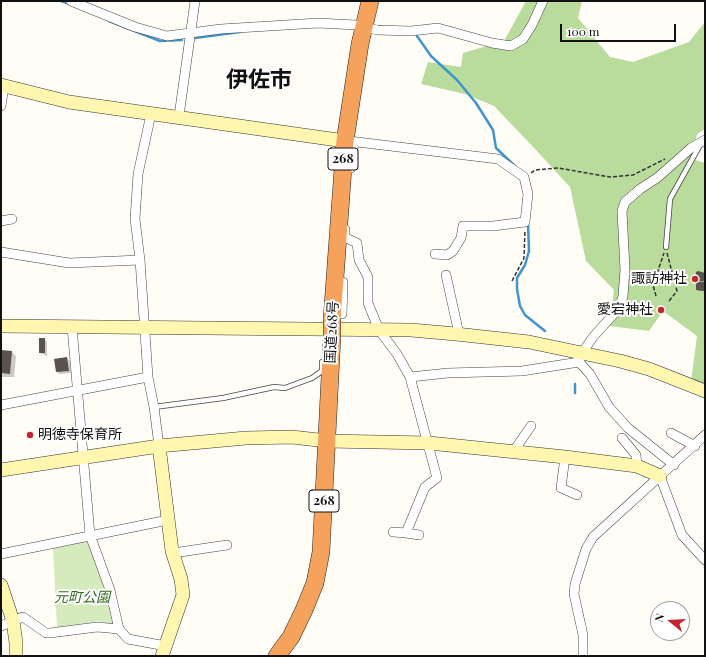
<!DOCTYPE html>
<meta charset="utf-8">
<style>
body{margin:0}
#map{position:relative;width:706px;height:657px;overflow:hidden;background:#fffdf5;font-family:"Playfair Display",serif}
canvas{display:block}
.frame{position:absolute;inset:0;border:2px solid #111;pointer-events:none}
.north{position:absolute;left:650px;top:601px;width:40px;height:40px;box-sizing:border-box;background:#fff;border:1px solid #a0a0a0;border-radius:50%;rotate:288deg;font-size:11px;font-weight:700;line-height:16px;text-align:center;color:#111}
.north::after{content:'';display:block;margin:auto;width:14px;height:18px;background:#c4262e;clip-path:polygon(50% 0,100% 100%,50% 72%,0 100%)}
.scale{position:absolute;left:560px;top:24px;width:116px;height:18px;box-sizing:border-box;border:2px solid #111;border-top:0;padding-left:5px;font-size:12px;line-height:14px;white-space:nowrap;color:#111;-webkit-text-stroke:3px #fff;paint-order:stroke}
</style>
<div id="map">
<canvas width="706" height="657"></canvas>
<div class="frame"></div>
<div class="north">N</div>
<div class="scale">100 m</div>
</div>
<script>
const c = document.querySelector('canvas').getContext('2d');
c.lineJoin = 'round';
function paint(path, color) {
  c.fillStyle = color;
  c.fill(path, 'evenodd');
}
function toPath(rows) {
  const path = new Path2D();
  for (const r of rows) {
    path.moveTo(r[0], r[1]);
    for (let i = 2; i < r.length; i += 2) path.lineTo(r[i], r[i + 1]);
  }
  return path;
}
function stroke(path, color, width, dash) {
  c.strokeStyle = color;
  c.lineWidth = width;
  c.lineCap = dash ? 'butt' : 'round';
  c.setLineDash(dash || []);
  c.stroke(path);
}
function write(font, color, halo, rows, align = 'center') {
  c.font = font + ' "Playfair Display","Noto Sans JP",serif';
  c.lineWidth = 4;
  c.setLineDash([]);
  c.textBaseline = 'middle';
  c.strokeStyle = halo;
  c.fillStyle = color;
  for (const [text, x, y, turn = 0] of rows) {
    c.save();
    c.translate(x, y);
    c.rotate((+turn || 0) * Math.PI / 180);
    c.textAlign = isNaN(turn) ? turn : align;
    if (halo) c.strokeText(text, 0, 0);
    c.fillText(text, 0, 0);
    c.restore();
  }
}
paint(toPath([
 [86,541,89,542,117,621,113,625,99,621,57,628,53,548]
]), '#d5ebbd');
paint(toPath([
 [526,1,582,1,578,18,610,57,633,62,689,42,705,22,705,129,697,134,692,159,705,163,705,386,691,382,697,336,663,311,649,331,610,326,614,290,586,261,570,187,536,150,494,106,465,94,421,84,428,62,461,67,463,53,504,41]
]), '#b9dc9c');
paint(toPath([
 [703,272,705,274,704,291,698,291,699,283,696,280,697,273],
 [44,339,47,342,47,356,40,353],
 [1,351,12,352,16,356,14,377,1,377],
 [67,358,70,361,71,373,59,374,57,372]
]), '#0003');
stroke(toPath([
 [61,1,70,4],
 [109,21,160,41,182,40],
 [417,36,431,56,457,80,476,103,493,130,496,148,515,166],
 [195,38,240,32],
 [528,223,529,251,525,265,517,278,517,289,520,306,525,315,545,331],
 [575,384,575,393]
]), '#3f96cf', 2.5);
paint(toPath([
 [698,271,705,273,705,281,695,281,696,272],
 [696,282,704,282,704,291,696,290],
 [39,338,45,338,45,353,39,353],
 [1,350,12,351,10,374,1,373],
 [67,357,69,371,56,372,54,359]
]), '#5a524d');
const lane = toPath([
 [666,247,670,199,700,145],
 [154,407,223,398,274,387,285,388,312,378,322,371,322,362]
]);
const street = toPath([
 [71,1,135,27,167,36,221,29,318,23,356,25,377,30,411,31,438,28,492,43,511,46,523,39,532,25,543,1],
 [1,106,4,86],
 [151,114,138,174,135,219,140,260,148,377,154,407,159,446],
 [179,116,195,1],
 [349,141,498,159,524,177,528,194,525,222,493,226,463,226,461,238,453,251,447,255,435,254],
 [351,168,354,142],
 [1,221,12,219],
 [345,229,344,237,357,243,359,260,368,277,368,303,379,330,397,354,410,377,437,478,425,487,406,533,393,532],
 [1,252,69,263,140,260],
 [446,275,459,334],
 [342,314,343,282],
 [72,327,90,535,110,590,119,629,128,639,166,646],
 [410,377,448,373,522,371,579,362],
 [1,405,148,377],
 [671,433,695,446],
 [622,438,636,455,637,466],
 [513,452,531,426],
 [565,457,561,488,577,495],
 [674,465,628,428,609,407,590,374,579,362,582,353,593,337,620,307,623,296,625,270,622,211,625,202,640,189,657,178,691,148,705,140],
 [660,476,682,535,705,560],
 [406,533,419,535],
 [173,553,227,545],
 [1,554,168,520],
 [1,626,23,617,46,633,50,633,97,627,119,629],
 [583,656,583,635,574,594,575,584,586,549,593,537,705,435]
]);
const secondary = toPath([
 [1,85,69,102,345,141],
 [1,326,411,330,456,334,529,342,620,361,649,369,705,391],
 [159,446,172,551,181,579,183,595,162,656],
 [1,470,159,446,246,438,292,437,327,441,429,443,565,457,637,466,660,476],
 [1,585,13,621,16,643,16,656]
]);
const highway = toPath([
 [332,319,345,141,360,44,370,1],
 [277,656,291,637,304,610,315,583,321,552,332,337]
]);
stroke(lane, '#444', 6);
stroke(street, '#444', 10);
stroke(secondary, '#333', 14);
stroke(highway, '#222', 18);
stroke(toPath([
 [531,173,535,170,558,168,610,177,633,175,665,159],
 [667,253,677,291,669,301],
 [512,281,524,258,525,230],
 [656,296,653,285,664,253]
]), '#333', 1.5, [4, 2]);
stroke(lane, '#fff', 4.5);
stroke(street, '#fff', 9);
stroke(secondary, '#fff6b0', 13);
stroke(highway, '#f5a25d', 17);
const highwayBridge = toPath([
 [332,337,332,319]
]);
stroke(highwayBridge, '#222', 18, []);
stroke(highwayBridge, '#f5a25d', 17);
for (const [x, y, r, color] of [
 [695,279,4,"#c4262e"],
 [661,310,4,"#c4262e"],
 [30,435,4,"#c4262e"]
]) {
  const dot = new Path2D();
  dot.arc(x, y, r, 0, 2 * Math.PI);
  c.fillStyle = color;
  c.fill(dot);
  stroke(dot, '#fff', 1.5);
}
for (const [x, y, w] of [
 [343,159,30],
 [324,501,30]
]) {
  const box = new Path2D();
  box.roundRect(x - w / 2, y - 11, w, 22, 3);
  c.fillStyle = '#fff';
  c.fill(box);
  stroke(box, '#111', 1);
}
write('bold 13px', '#111', null, [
 ["268",343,159],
 ["268",324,501]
]);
write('14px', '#111', '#fff', [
 ["諏訪神社",687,279],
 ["愛宕神社",653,310],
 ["明徳寺保育所",38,435,"left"]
], 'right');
write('14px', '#111', '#fff', [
 ["国道268号",332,332,-87]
]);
write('italic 14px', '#2f6b1f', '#fff', [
 ["元町公園",82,598]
]);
write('bold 22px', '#111', '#fff', [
 ["伊佐市",259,80]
]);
</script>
